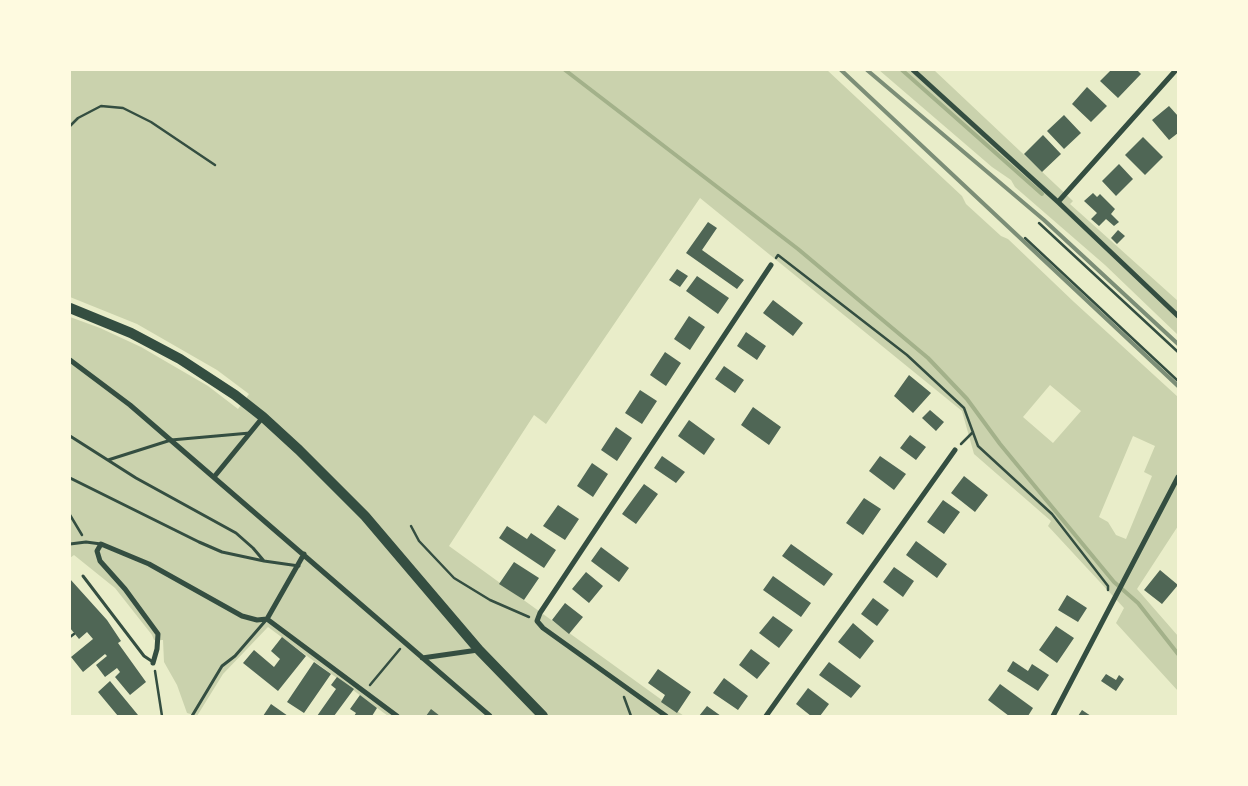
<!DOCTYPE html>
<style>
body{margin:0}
#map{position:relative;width:1248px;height:786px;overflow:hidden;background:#e9edc9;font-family:"Libre Baskerville",serif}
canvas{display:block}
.frame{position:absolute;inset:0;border:71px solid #fefae0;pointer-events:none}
</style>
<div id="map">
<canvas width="1248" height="786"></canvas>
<div class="frame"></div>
</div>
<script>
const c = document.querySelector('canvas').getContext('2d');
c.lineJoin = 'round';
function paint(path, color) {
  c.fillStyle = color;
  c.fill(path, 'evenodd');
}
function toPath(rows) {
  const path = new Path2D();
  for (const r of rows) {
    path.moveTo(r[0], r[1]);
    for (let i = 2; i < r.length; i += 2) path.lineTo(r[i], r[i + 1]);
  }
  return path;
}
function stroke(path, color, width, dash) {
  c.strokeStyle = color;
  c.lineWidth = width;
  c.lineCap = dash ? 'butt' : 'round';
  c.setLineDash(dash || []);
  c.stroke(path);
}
paint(toPath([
 [70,70,827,70,962,196,966,204,1001,236,1008,239,1074,302,1178,397,1178,526,1137,589,1178,636,1178,691,1116,623,1124,608,1048,526,1051,521,974,454,962,411,700,198,546,424,534,415,449,546,684,716,388,716,268,627,223,674,197,716,187,713,177,685,164,662,163,640,154,640,152,635,115,588,74,555,70,558,70,317,100,328,141,347,208,386,238,409,249,394,217,370,137,324,70,297],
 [1050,385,1081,411,1053,443,1023,417],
 [1133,436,1155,446,1144,472,1152,476,1126,539,1116,535,1108,522,1099,517],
 [879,70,934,70,1073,201,1070,204,1178,301,1178,335,1105,265,1015,187,1011,180,992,167]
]), '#cad2ad');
stroke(toPath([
 [565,70,798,249,928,358,967,399,1000,444,1114,582,1138,603,1178,654],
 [902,70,1042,194]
]), '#a3b18a', 4);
paint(toPath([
 [1111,70,1137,70,1141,74,1118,98,1100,81],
 [1087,87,1107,106,1091,122,1072,104],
 [1169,106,1178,116,1178,133,1169,140,1152,120],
 [1064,115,1081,133,1064,149,1047,131],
 [1043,135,1061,154,1042,172,1024,154],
 [1143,137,1163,157,1145,175,1125,155],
 [1119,164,1133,179,1116,196,1102,181],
 [1093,193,1097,197,1100,194,1115,209,1111,214,1119,222,1114,226,1106,219,1099,226,1091,219,1097,213,1084,201],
 [708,222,717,228,702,250,744,280,737,289,686,253],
 [1118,230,1125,236,1117,244,1111,238],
 [677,269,688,276,680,287,669,280],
 [697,276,729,298,718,314,686,291],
 [773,300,803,323,793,336,763,313],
 [689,316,705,327,690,350,674,339],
 [746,332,766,346,757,360,737,346],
 [665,352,681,363,666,386,650,375],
 [724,366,744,380,735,393,715,379],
 [909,375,931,393,913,413,894,396],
 [640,390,657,401,642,424,625,413],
 [753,407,781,427,769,445,741,425],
 [930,410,944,422,936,431,922,418],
 [689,420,715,439,704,455,678,436],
 [616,427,632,438,617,461,601,450],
 [910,435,926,447,916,460,900,448],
 [662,456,685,472,676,483,654,468],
 [880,456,906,474,894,490,869,471],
 [592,463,608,474,593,497,577,486],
 [964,476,988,495,975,512,951,493],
 [644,484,658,494,636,524,622,514],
 [864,498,881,509,863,535,846,523],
 [943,500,960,512,944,534,927,522],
 [558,505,579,519,565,540,543,526],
 [507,526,527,539,531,533,556,550,544,568,499,538],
 [916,541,947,564,937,578,906,555],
 [791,544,833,574,824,586,782,556],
 [601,547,629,568,619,582,591,561],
 [514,562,539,578,524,600,499,584],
 [894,567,914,581,903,597,883,582],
 [1160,570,1178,585,1162,604,1144,590],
 [586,572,603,586,589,603,572,589],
 [773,576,811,603,801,617,763,590],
 [70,579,107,620,121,641,118,643,146,682,130,695,115,677,120,672,117,668,105,677,96,665,107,656,105,654,83,672,71,657,93,639,87,632,79,639,70,628],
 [1067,595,1087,608,1078,622,1058,610],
 [873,598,889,610,877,626,861,614],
 [565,603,583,617,569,634,552,620],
 [773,616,793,630,779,648,759,633],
 [853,623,874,641,860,659,838,642],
 [1056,626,1074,638,1057,663,1039,650],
 [282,637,306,656,278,691,243,663,254,650,274,667,280,659,271,651],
 [751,649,770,663,757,679,739,665],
 [1013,661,1028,671,1032,664,1049,675,1038,691,1007,671],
 [314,662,331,674,304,713,287,702],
 [829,662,861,686,851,698,819,675],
 [658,669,691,692,677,713,661,702,665,695,648,683],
 [1106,674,1116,680,1119,675,1124,679,1116,691,1101,681],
 [337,677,354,689,334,716,317,716,336,689,331,685],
 [724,678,748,696,738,710,713,693],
 [110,681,138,715,137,716,118,716,98,692],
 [1000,684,1033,708,1028,716,1009,716,988,700],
 [808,688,829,704,820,716,811,716,796,704],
 [360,695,377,708,372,716,354,716,356,713,350,709],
 [271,704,288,716,263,716],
 [707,706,721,716,699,716],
 [431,709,440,716,426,716],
 [1082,710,1091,716,1078,716]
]), '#4f6655');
stroke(toPath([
 [70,126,78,118,101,106,123,108,151,122,215,165],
 [1039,223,1178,352],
 [1025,238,1178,381],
 [776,258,778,255,907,355,964,408,978,446,1052,514,1108,586,1108,590],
 [961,444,973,432],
 [70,515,82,535],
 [411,526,419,541,454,578,490,600,529,617],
 [70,637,74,634],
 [155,671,162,716],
 [370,685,400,649],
 [624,697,631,716]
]), '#344e41', 2.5);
stroke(toPath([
 [70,436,136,478,236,533,253,548,264,561],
 [108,460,171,440,250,433],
 [70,478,199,542,222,552,264,561,299,566],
 [70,544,86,542,101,544],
 [83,576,144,656,153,662],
 [192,716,222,666,235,656,267,619]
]), '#344e41', 3);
stroke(toPath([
 [913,70,1058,202,1178,316],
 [1058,202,1176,70],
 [70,360,130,405,490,716],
 [214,477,263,417],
 [267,619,397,716],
 [267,619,304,554],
 [422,658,478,650],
 [153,663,157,649,158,634,125,589,100,561,97,551,101,544,149,564,242,616,257,620,267,619],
 [666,716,543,628,537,621,540,613,771,265],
 [766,716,955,450],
 [1053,716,1178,477]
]), '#344e41', 5);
stroke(toPath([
 [70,308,131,333,180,359,235,395,263,417,299,450,365,516,479,650,543,716]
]), '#344e41', 10);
stroke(toPath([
 [841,70,1178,386],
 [867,70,1044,220,1178,344]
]), '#7c8e77', 4);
</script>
